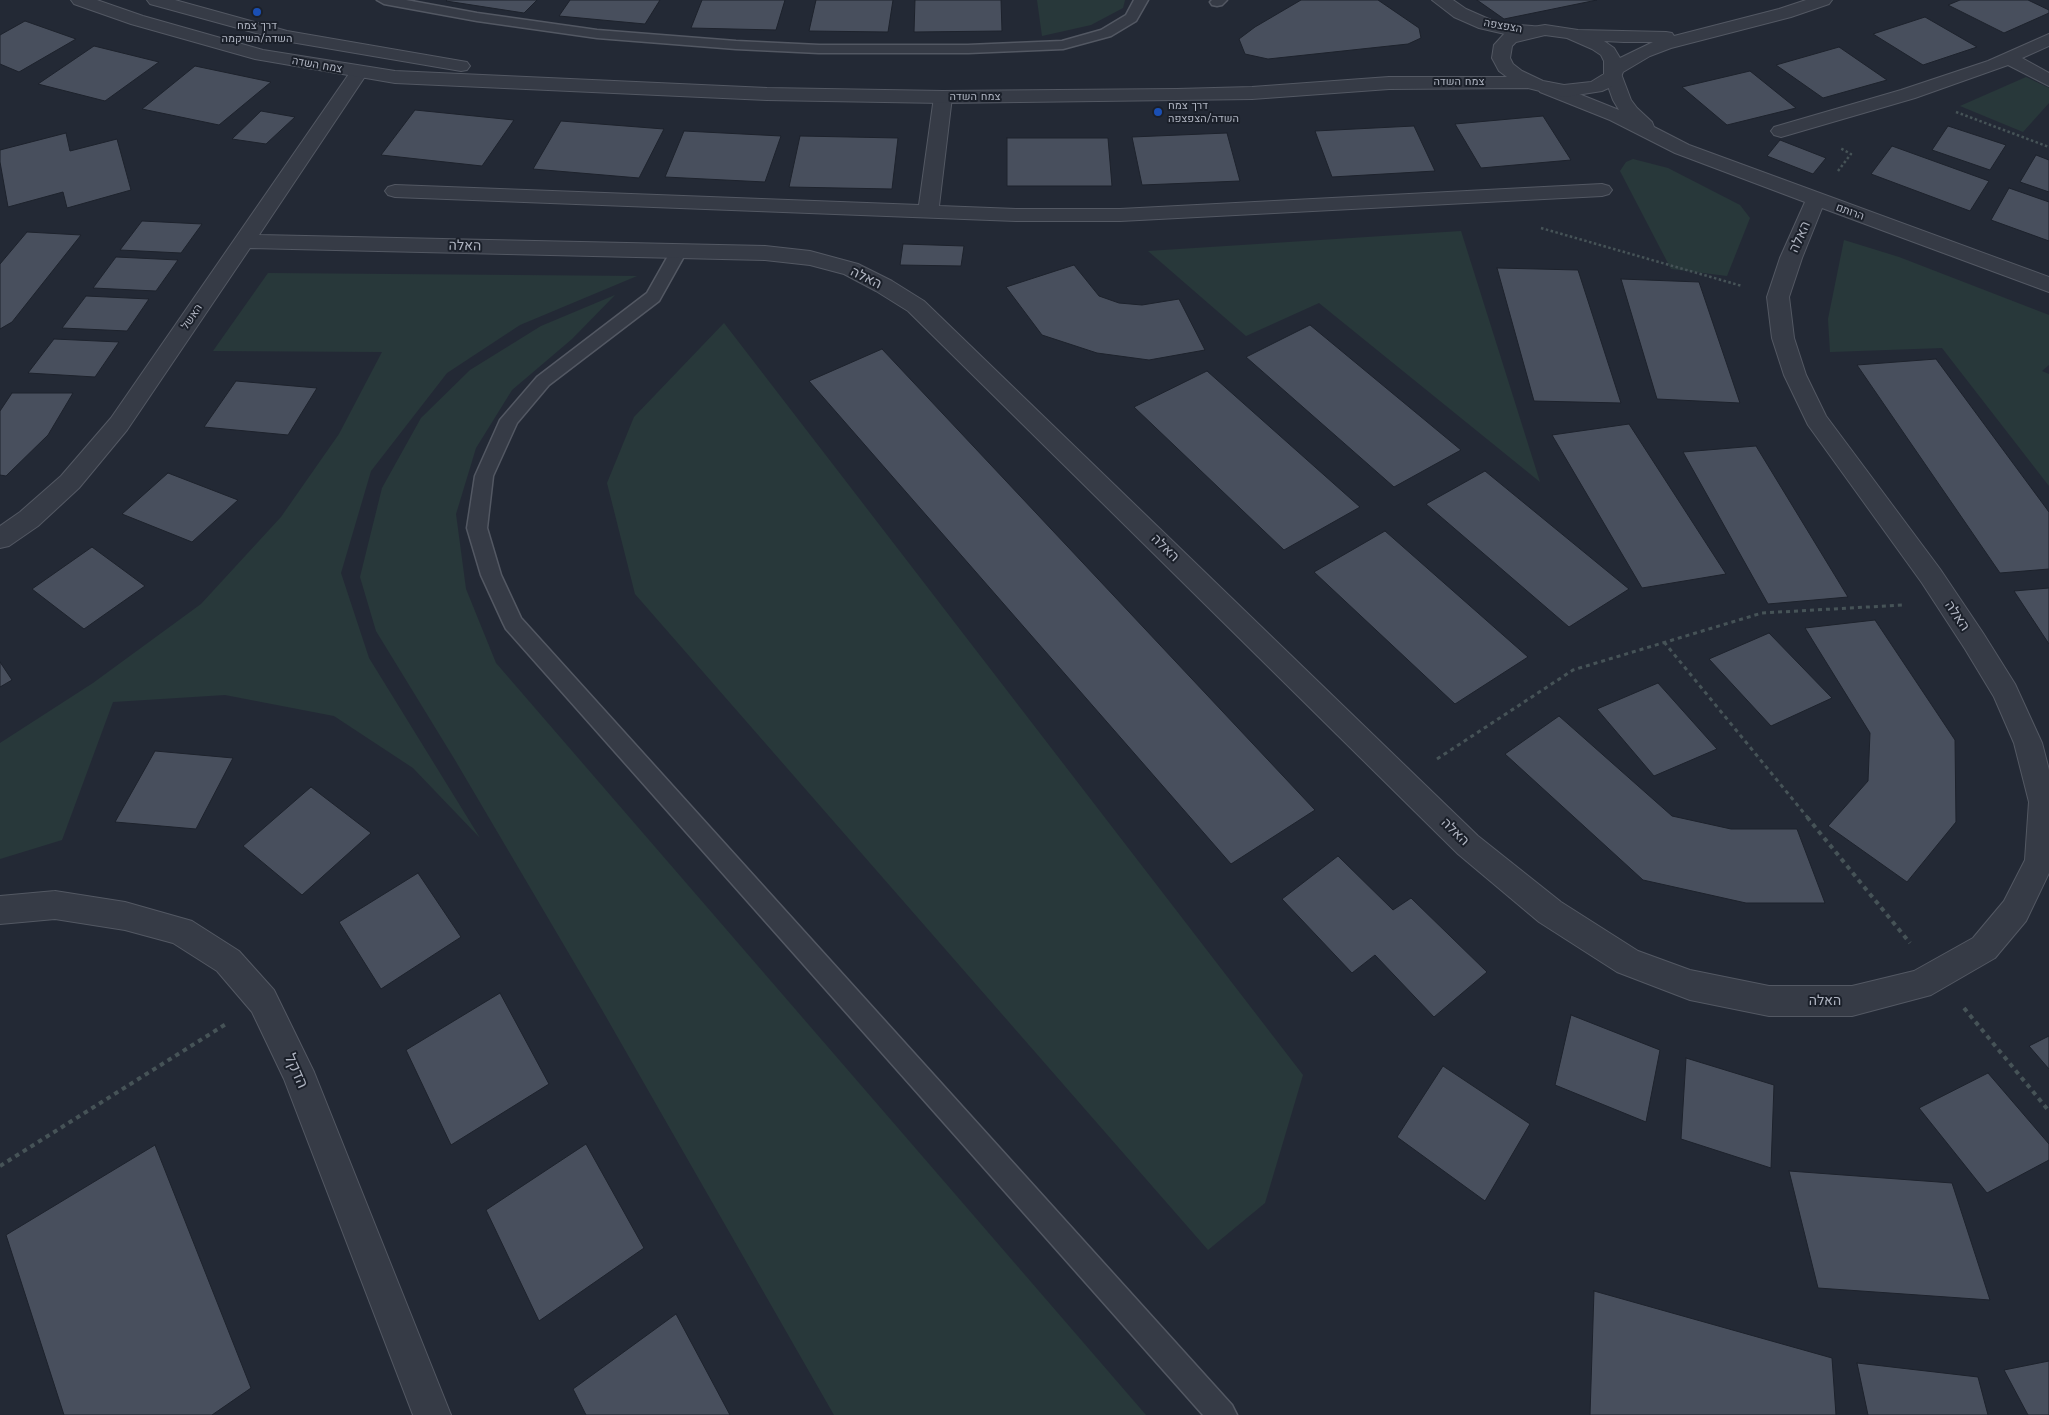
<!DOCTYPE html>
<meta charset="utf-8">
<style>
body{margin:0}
canvas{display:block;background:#232935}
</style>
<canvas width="2049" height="1415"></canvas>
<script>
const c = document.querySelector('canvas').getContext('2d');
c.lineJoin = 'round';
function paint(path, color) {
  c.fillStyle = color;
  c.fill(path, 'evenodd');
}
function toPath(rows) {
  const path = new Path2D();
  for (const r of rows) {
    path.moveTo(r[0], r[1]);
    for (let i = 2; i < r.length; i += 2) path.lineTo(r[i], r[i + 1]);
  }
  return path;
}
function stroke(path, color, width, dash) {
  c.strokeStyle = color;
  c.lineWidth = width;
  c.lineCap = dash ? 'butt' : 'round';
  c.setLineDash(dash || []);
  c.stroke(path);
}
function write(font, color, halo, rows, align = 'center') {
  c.font = font + ' "Work Sans",Heebo,sans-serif';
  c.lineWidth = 4;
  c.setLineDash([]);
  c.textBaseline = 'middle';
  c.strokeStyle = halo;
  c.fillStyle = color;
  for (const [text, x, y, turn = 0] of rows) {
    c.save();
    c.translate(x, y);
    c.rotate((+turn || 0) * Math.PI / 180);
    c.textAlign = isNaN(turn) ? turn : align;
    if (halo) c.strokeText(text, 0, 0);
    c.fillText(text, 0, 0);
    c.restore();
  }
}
paint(toPath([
 [1037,0,1125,0,1123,8,1091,25,1042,36],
 [2026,77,2049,88,2049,103,2023,132,1960,106],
 [1633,159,1668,168,1740,205,1750,218,1727,276,1671,269,1620,171,1626,162],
 [1461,231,1540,482,1319,303,1246,336,1148,251],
 [1844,240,1899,257,2049,315,2049,365,2042,371,2049,374,2049,486,1942,348,1830,352,1828,319],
 [268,273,637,276,520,325,447,373,371,471,341,573,369,658,480,838,413,768,334,716,225,695,113,702,62,840,0,859,0,743,93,683,201,604,281,517,339,434,382,352,213,351],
 [615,295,572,339,512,390,476,448,456,514,466,589,496,663,1146,1415,834,1415,601,1008,455,760,376,631,360,577,382,488,421,418,470,370,541,326],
 [724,323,1303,1075,1265,1203,1208,1250,635,594,607,483,634,417]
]), '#28383a');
const building = toPath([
 [537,0,524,13,446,1,447,0,537,0],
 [570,0,660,0,645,24,559,16,570,0],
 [702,0,785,0,776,30,691,28,702,0],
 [816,0,893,0,888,32,809,31,816,0],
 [915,0,1001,0,1002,31,914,32,915,0],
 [1301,0,1378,0,1419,28,1421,38,1408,44,1268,59,1245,54,1239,39,1255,27,1301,0],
 [1477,0,1597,0,1504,19,1477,0],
 [1960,0,2028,0,2049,10,2049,13,2004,33,1948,5,1960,0],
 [1925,17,1977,47,1923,65,1873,34,1925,17],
 [25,21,76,39,19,72,0,64,0,35,25,21],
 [94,46,159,62,105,101,38,84,94,46],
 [1839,47,1887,80,1823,98,1776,65,1839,47],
 [195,66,271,82,219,125,142,109,195,66],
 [1750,71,1796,108,1727,125,1682,87,1750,71],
 [415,110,514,120,482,166,381,155,415,110],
 [261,111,295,117,266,144,232,139,261,111],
 [1543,116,1571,160,1481,168,1455,124,1543,116],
 [561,121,664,129,639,178,533,169,561,121],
 [1414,126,1435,171,1332,177,1315,131,1414,126],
 [1948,126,2006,145,1990,170,1932,150,1948,126],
 [684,131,781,136,765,182,665,177,684,131],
 [66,133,70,151,117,139,131,190,67,208,63,192,8,207,0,162,0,150,66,133],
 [1227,133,1240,181,1142,185,1132,137,1227,133],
 [800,136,898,138,892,189,789,187,800,136],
 [1007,138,1108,138,1112,186,1007,186,1007,138],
 [1780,140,1826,158,1813,174,1767,156,1780,140],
 [1892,146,1989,181,1970,211,1871,174,1892,146],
 [2036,155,2049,160,2049,192,2020,182,2036,155],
 [2009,188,2049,202,2049,241,1991,220,2009,188],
 [142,221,202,224,181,253,120,250,142,221],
 [27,232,81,235,12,322,0,329,0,264,27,232],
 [903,244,964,246,961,266,900,265,903,244],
 [116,257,178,260,156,291,93,288,116,257],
 [1074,265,1099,296,1119,303,1142,305,1179,299,1205,350,1149,360,1097,353,1042,335,1006,287,1074,265],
 [1497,268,1578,270,1621,403,1534,401,1497,268],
 [1621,279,1699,282,1740,403,1657,399,1621,279],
 [86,296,149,299,127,331,62,328,86,296],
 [1310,325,1461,450,1394,487,1246,357,1310,325],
 [54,339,119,342,95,377,28,373,54,339],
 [882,349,1315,810,1231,864,809,381,882,349],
 [1936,359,2049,512,2049,569,2000,573,1857,365,1936,359],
 [1207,371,1360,507,1284,550,1134,407,1207,371],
 [236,381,317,388,288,435,204,427,236,381],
 [12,393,73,393,48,435,6,476,0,475,0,411,12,393],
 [1629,424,1726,574,1642,588,1552,435,1629,424],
 [1756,446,1848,597,1768,604,1683,452,1756,446],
 [1485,471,1629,589,1569,627,1426,504,1485,471],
 [168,473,238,500,192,542,122,514,168,473],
 [1385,531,1528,657,1455,704,1314,572,1385,531],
 [92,547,145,586,84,629,32,589,92,547],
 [2049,588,2049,644,2014,591,2049,588],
 [1875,620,1955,740,1956,822,1907,882,1828,826,1868,781,1870,733,1805,628,1875,620],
 [1769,633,1832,698,1771,726,1709,659,1769,633],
 [0,662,12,680,0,687,0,662],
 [1658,683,1717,749,1654,776,1597,709,1658,683],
 [1559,716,1672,816,1731,829,1797,829,1825,903,1746,903,1643,880,1505,754,1559,716],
 [155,751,233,758,196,829,115,822,155,751],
 [311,787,371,833,302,895,243,846,311,787],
 [1338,856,1393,910,1411,898,1487,972,1434,1017,1375,955,1352,973,1282,899,1338,856],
 [418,873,461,937,381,989,339,922,418,873],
 [500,993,549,1084,451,1145,406,1050,500,993],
 [1571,1015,1660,1050,1646,1122,1555,1085,1571,1015],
 [2049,1036,2049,1069,2029,1046,2049,1036],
 [1686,1058,1774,1085,1771,1168,1681,1139,1686,1058],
 [1443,1066,1530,1124,1485,1201,1397,1137,1443,1066],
 [1988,1073,2049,1144,2049,1160,1987,1193,1919,1108,1988,1073],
 [586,1144,644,1248,539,1321,486,1210,586,1144],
 [155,1145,251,1388,212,1415,64,1415,6,1235,155,1145],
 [1789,1171,1952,1183,1990,1300,1818,1288,1789,1171],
 [1594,1291,1832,1358,1836,1415,1590,1415,1594,1291],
 [676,1314,730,1415,586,1415,573,1389,676,1314],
 [2049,1361,2049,1415,2028,1415,2004,1370,2049,1361],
 [1857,1363,1978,1377,1988,1415,1868,1415,1857,1363]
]);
paint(building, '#484f5d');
stroke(building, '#1d222c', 1);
const service = toPath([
 [377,0,406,0,477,13,597,30,736,41,819,45,968,45,1062,41,1101,30,1126,15,1134,0,1148,0,1136,21,1111,36,1063,49,968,53,819,53,736,49,597,38,477,21,384,4,377,0],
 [1212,0,1227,0,1222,5,1217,6,1212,5,1210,2,1212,0],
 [679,246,685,247,687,251,659,301,549,385,517,423,493,476,487,528,501,575,521,618,1232,1405,1237,1415,1203,1415,506,629,503,623,481,575,467,528,475,476,500,420,537,377,647,293,673,247,679,246]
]);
const minor = toPath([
 [1432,0,1453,0,1466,9,1491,20,1505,24,1532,26,1538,27,1541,31,1538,35,1532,36,1505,34,1479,28,1454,17,1432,0],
 [2049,34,2049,46,2022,58,2049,73,2049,86,2008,65,1915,98,1788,135,1781,137,1774,135,1771,131,1774,127,1901,90,1988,61,2049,34],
 [359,66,365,68,368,72,259,235,765,246,810,251,858,264,892,281,924,301,1478,836,1561,902,1638,951,1690,970,1769,986,1852,986,1914,971,1973,938,2004,901,2025,860,2029,802,2014,743,1994,697,1965,649,1922,583,1808,425,1784,375,1772,338,1767,297,1780,258,1805,202,1675,153,1610,120,1540,92,1538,88,1540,84,1547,82,1554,84,1619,110,1613,100,1604,75,1606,71,1613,69,1620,71,1631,100,1637,108,1652,122,1654,127,1689,145,2049,277,2049,292,1822,208,1802,258,1789,297,1794,338,1806,375,1826,416,1940,569,1983,633,2015,684,2042,743,2049,770,2049,873,2026,921,1995,958,1931,995,1852,1016,1769,1016,1690,1000,1617,972,1539,922,1458,854,908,311,876,291,844,274,810,265,765,260,250,248,127,430,79,488,38,526,9,546,0,548,0,526,20,512,61,476,111,418,353,68,359,66],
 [943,91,950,93,952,97,939,206,1016,209,1120,209,1602,184,1609,186,1612,190,1609,194,1602,196,1120,221,1016,221,395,197,388,195,385,191,388,187,395,185,919,205,934,97,936,93,943,91],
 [55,891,125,902,192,921,239,951,274,990,314,1072,451,1415,413,1415,284,1079,252,1012,217,971,173,943,125,930,55,919,0,924,0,896,55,891]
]);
const tertiary = toPath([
 [71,0,97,0,143,16,263,50,395,71,767,88,943,91,1177,89,1252,87,1389,77,1507,77,1499,71,1492,58,1494,45,1504,34,1520,29,1545,25,1578,30,1666,32,1672,33,1674,36,1779,9,1806,0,1832,0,1829,4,1791,17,1671,48,1650,56,1623,72,1620,79,1613,86,1602,91,1564,97,1528,88,1389,89,1252,99,943,103,767,100,395,83,255,59,131,24,74,4,71,0],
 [1545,35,1567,38,1592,49,1601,55,1604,61,1604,74,1591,82,1564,85,1543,81,1522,71,1513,64,1510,58,1512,46,1516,42,1545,35],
 [1604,41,1624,42,1653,42,1620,58,1614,48,1604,41],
 [147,0,175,0,287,31,461,61,467,62,470,66,467,70,461,71,285,41,150,4,147,0]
]);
stroke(service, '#535863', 3);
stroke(minor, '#535863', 2);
stroke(tertiary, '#535863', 2);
stroke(toPath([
 [1956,112,2049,147],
 [1838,171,1851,154,1840,148],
 [1541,228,1742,286]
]), '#465357', 2.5, [2.5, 2.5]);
stroke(toPath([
 [1664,642,1808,818],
 [1437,759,1573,670,1762,613,1903,605]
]), '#465357', 3, [4, 4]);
stroke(toPath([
 [1807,817,1910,943],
 [1964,1008,2049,1111],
 [0,1166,226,1024]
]), '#465357', 4, [4.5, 4.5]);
paint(service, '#363b46');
paint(minor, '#363b46');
paint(tertiary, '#363b46');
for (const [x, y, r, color] of [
 [257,12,5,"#1a4fb4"],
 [1158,112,5,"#1a4fb4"]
]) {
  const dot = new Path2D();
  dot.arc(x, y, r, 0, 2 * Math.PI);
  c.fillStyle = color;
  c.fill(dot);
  stroke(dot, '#1b202a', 2);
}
write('11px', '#b0b5c2', '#1b202a', [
 ["דרך צמח",257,26],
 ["השדה/השיקמה",257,39],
 ["דרך צמח",1168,106,"left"],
 ["השדה/הצפצפה",1168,119,"left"]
]);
write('11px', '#b0b5c2', '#1b202a', [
 ["הצפצפה",1503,26,10],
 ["צמח השדה",317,65,10],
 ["צמח השדה",1459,82],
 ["צמח השדה",975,97],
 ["הרותם",1850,212,20],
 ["האשל",192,317,-56]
]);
write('14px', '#b0b5c2', '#1b202a', [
 ["האלה",1800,237,-66],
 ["האלה",465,246,1],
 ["האלה",866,278,26],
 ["האלה",1165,548,44],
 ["האלה",1957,616,56],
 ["האלה",1455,832,44],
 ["האלה",1825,1001]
]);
write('16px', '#b0b5c2', '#1b202a', [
 ["הדקל",296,1071,66]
]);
</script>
